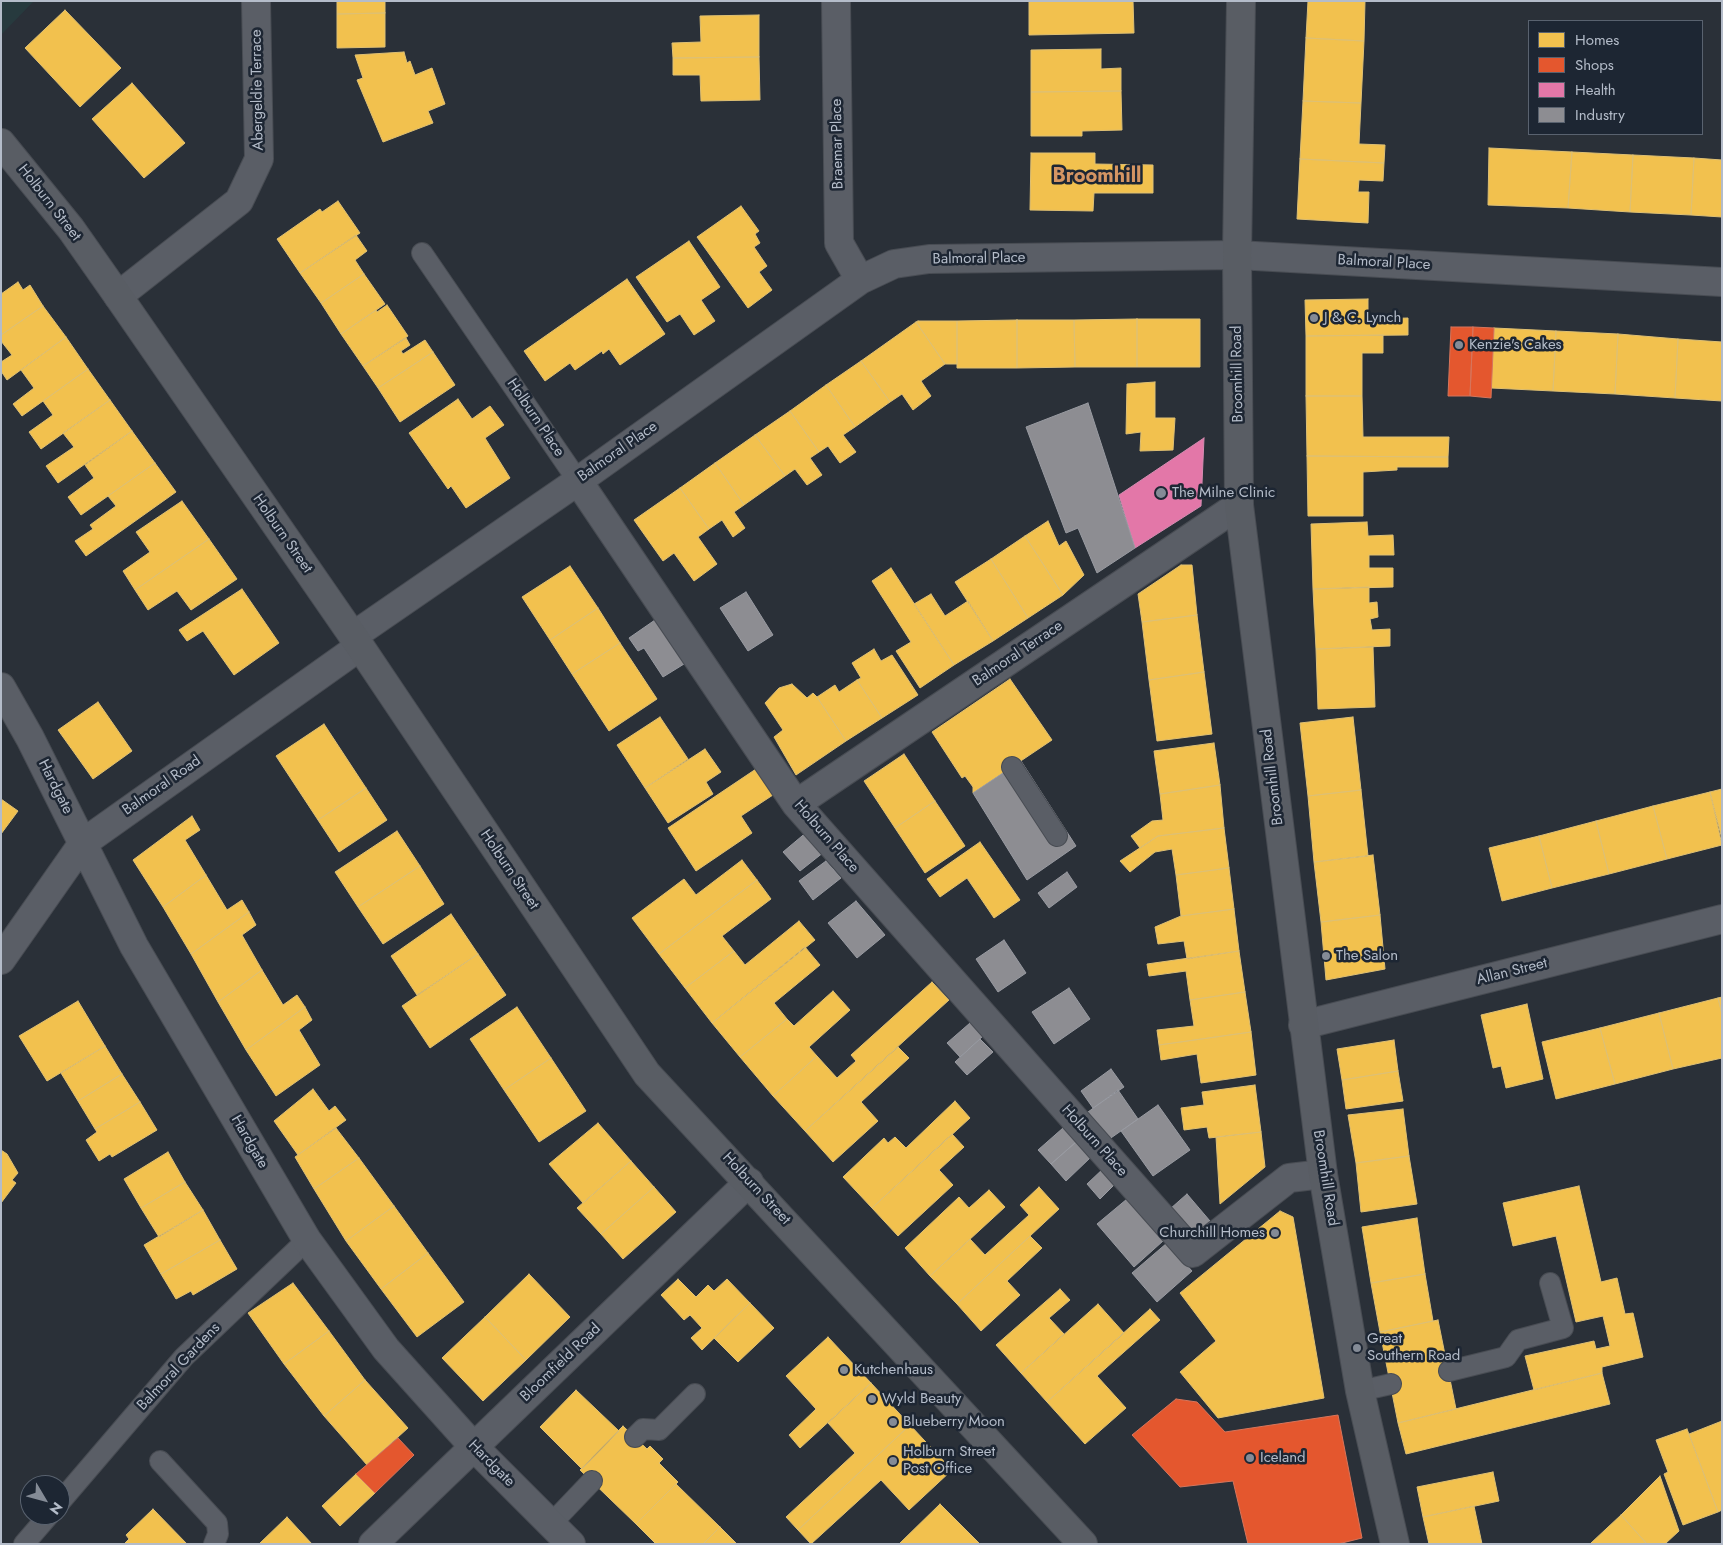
<!DOCTYPE html>
<style>
body{margin:0}
#map{position:relative;width:1723px;height:1545px;overflow:hidden;background:#2a3038;font-family:Jost,sans-serif}
canvas{display:block}
.frame{position:absolute;inset:0;border:2px solid #b4bcc9;pointer-events:none}
.legend{position:absolute;left:1528px;top:20px;width:175px;height:115px;box-sizing:border-box;background:#1d2633;border:1px solid #59626f;margin:0;padding:6px 9px;list-style:none;font-size:15px;color:#b4bcc9}
.legend li{display:flex;align-items:center;gap:10px;height:25px}
.legend b{width:25px;border:1px solid #59626f}
.north{position:absolute;left:20px;top:1475px;width:50px;height:50px;box-sizing:border-box;background:#1d2633;border:1px solid #59626f;border-radius:50%;rotate:127deg;font-size:14px;font-weight:700;line-height:20px;text-align:center;color:#b4bcc9}
.north::after{content:'';display:block;margin:auto;width:18px;height:22px;background:#848b96;clip-path:polygon(50% 0,100% 100%,50% 72%,0 100%)}
</style>
<div id="map">
<canvas width="1723" height="1545"></canvas>
<div class="frame"></div>
<ul class="legend">
<li><b style="height:14px;background:#f2c14e"></b>Homes</li>
<li><b style="height:14px;background:#e4572e"></b>Shops</li>
<li><b style="height:14px;background:#e377a8"></b>Health</li>
<li><b style="height:14px;background:#8d8d92"></b>Industry</li>
</ul>
<div class="north">N</div>
</div>
<script>
const c = document.querySelector('canvas').getContext('2d');
c.lineJoin = 'round';
function paint(path, color) {
  c.fillStyle = color;
  c.fill(path, 'evenodd');
}
function toPath(rows) {
  const path = new Path2D();
  for (const r of rows) {
    path.moveTo(r[0], r[1]);
    for (let i = 2; i < r.length; i += 2) path.lineTo(r[i], r[i + 1]);
  }
  return path;
}
function stroke(path, color, width, dash) {
  c.strokeStyle = color;
  c.lineWidth = width;
  c.lineCap = dash ? 'butt' : 'round';
  c.setLineDash(dash || []);
  c.stroke(path);
}
function write(font, color, halo, rows, align = 'center') {
  c.font = font + ' Jost,sans-serif';
  c.lineWidth = 5;
  c.setLineDash([]);
  c.textBaseline = 'middle';
  c.strokeStyle = halo;
  c.fillStyle = color;
  for (const [text, x, y, turn = 0] of rows) {
    c.save();
    c.translate(x, y);
    c.rotate((+turn || 0) * Math.PI / 180);
    c.textAlign = isNaN(turn) ? turn : align;
    if (halo) c.strokeText(text, 0, 0);
    c.fillText(text, 0, 0);
    c.restore();
  }
}
paint(toPath([
 [1,1,34,1,1,35]
]), '#273a3e');
const homes = toPath([
 [337,1,385,1,385,13,337,14,337,1],
 [1029,1,1133,1,1134,33,1029,35,1029,1],
 [1308,1,1365,1,1364,41,1306,38,1308,1],
 [65,10,121,68,80,107,25,48,65,10],
 [385,13,385,47,337,48,337,14,385,13],
 [759,15,759,57,673,58,672,43,701,42,700,16,759,15],
 [1306,38,1364,41,1361,103,1303,101,1306,38],
 [1101,49,1101,69,1121,68,1121,91,1031,92,1031,50,1101,49],
 [404,52,407,63,410,61,415,75,432,68,445,104,428,111,433,123,383,142,357,80,363,78,355,55,404,52],
 [759,57,760,100,701,101,700,75,673,75,673,58,759,57],
 [132,83,185,143,144,178,92,119,132,83],
 [1121,91,1122,130,1082,131,1082,136,1031,136,1031,92,1121,91],
 [1303,101,1361,103,1359,144,1385,145,1384,163,1300,159,1303,101],
 [1489,148,1572,152,1568,208,1488,205,1489,148],
 [1572,152,1633,155,1630,212,1568,208,1572,152],
 [1031,153,1095,153,1095,164,1153,165,1153,193,1094,193,1093,211,1030,210,1031,153],
 [1633,155,1694,158,1691,215,1630,212,1633,155],
 [1694,158,1722,160,1722,217,1691,215,1694,158],
 [1300,159,1384,163,1383,181,1359,180,1358,192,1369,192,1368,223,1297,219,1300,159],
 [338,201,360,233,300,273,277,239,320,209,322,212,338,201],
 [741,206,759,231,755,234,760,243,754,247,767,266,759,272,772,290,748,308,697,237,741,206],
 [356,235,367,251,355,260,364,274,321,303,300,273,356,235],
 [689,241,720,287,701,300,715,321,694,335,680,314,667,322,636,277,689,241],
 [364,274,385,304,341,334,321,303,364,274],
 [627,279,665,334,620,365,609,349,603,354,602,351,575,370,570,363,545,381,524,351,627,279],
 [18,282,23,290,30,285,43,306,1,335,1,294,18,282],
 [1368,299,1368,319,1408,318,1408,335,1306,336,1305,300,1368,299],
 [387,305,408,336,363,366,341,334,376,310,377,312,387,305],
 [43,306,66,337,7,380,1,371,1,362,12,355,1,341,1,335,43,306],
 [1137,319,1200,319,1200,367,1137,367,1137,319],
 [1137,319,1137,367,1075,367,1074,320,1137,319],
 [1017,320,1074,320,1075,367,1017,368,1017,320],
 [1017,320,1017,368,957,368,957,321,1017,320],
 [918,321,957,321,957,364,945,364,916,322,918,321],
 [916,322,945,364,921,381,931,396,913,410,902,394,890,402,861,361,916,322],
 [1494,328,1556,331,1553,391,1491,388,1494,328],
 [1556,331,1618,334,1615,394,1553,391,1556,331],
 [1618,334,1678,339,1675,398,1615,394,1618,334],
 [1383,335,1383,353,1362,353,1362,396,1306,396,1306,336,1383,335],
 [66,337,88,369,22,416,13,404,34,388,21,370,66,337],
 [406,338,410,345,401,351,403,354,425,340,433,352,378,388,363,366,406,338],
 [1678,339,1722,342,1722,401,1675,398,1678,339],
 [433,352,455,385,400,422,378,388,433,352],
 [861,361,890,402,855,427,826,385,861,361],
 [88,369,110,400,41,449,29,432,53,415,43,401,88,369],
 [1155,382,1155,418,1175,418,1173,450,1140,451,1141,432,1126,434,1127,384,1155,382],
 [826,385,855,427,843,435,856,452,840,463,828,446,819,452,790,411,826,385],
 [1306,396,1362,396,1363,437,1449,437,1448,457,1307,456,1306,396],
 [458,399,472,419,490,406,504,425,485,438,510,478,466,508,451,486,448,489,409,433,458,399],
 [110,400,132,431,58,483,46,466,74,447,63,433,110,400],
 [790,411,819,452,810,458,822,475,807,485,795,469,785,476,755,435,790,411],
 [132,431,155,463,81,515,68,497,94,478,85,465,132,431],
 [755,435,785,476,744,505,715,463,755,435],
 [1307,456,1448,457,1448,467,1397,467,1397,470,1363,472,1363,516,1308,516,1307,456],
 [155,463,176,492,86,556,75,541,93,529,90,525,116,506,108,496,155,463],
 [715,463,744,505,734,512,745,528,733,537,722,520,709,529,680,488,715,463],
 [680,488,709,529,698,537,717,564,694,581,674,553,663,561,634,520,680,488],
 [182,501,209,539,135,590,123,571,150,552,136,532,182,501],
 [1048,521,1059,546,1066,541,1084,575,1063,595,1025,536,1048,521],
 [1367,522,1368,536,1393,535,1394,555,1369,555,1369,568,1393,568,1393,587,1313,589,1311,524,1367,522],
 [1025,536,1063,595,1028,618,991,559,1025,536],
 [209,539,237,579,191,610,177,591,148,610,135,590,209,539],
 [991,559,1028,618,993,641,955,582,991,559],
 [1181,565,1192,565,1197,615,1142,622,1138,594,1181,565],
 [570,566,598,608,550,640,522,597,570,566],
 [891,568,954,665,920,688,896,651,911,642,872,581,891,568],
 [1369,587,1369,603,1377,602,1378,617,1370,619,1372,630,1390,629,1390,646,1316,649,1313,589,1369,587],
 [242,589,279,643,234,675,203,631,187,641,179,630,242,589],
 [931,594,945,616,968,601,993,641,954,665,914,604,931,594],
 [598,608,620,643,572,674,550,640,598,608],
 [1197,615,1204,672,1149,680,1142,622,1197,615],
 [620,643,657,699,609,731,572,674,620,643],
 [1373,647,1375,707,1318,709,1316,649,1373,647],
 [874,649,881,661,892,655,918,695,882,718,857,680,861,678,852,663,874,649],
 [1204,672,1212,734,1157,741,1149,680,1204,672],
 [1010,679,1052,740,973,793,973,787,965,776,962,778,932,732,1010,679],
 [857,680,882,718,846,741,817,697,835,685,839,692,857,680],
 [792,684,807,698,813,693,817,697,846,741,796,775,774,737,783,730,765,703,779,688,792,684],
 [98,702,132,751,93,779,58,730,98,702],
 [660,717,688,759,645,788,617,745,660,717],
 [1353,717,1361,790,1308,796,1300,723,1353,717],
 [324,724,366,788,318,820,276,756,324,724],
 [1214,743,1220,785,1160,794,1154,751,1214,743],
 [705,749,721,772,706,782,713,794,668,823,645,788,705,749],
 [904,754,935,801,895,828,864,781,904,754],
 [759,767,776,793,741,816,752,833,696,871,668,828,759,767],
 [1220,785,1224,828,1158,836,1140,848,1131,836,1152,821,1163,820,1160,794,1220,785],
 [366,788,387,820,339,852,318,820,366,788],
 [1722,789,1722,839,1710,792,1722,789],
 [1361,790,1368,856,1314,862,1308,796,1361,790],
 [1710,792,1722,845,1667,859,1653,806,1710,792],
 [1,799,18,811,1,834,1,799],
 [935,801,965,846,925,873,895,828,935,801],
 [1653,806,1667,859,1609,874,1596,821,1653,806],
 [192,816,200,830,185,840,206,875,163,907,133,860,192,816],
 [1596,821,1609,874,1552,888,1539,836,1596,821],
 [1224,828,1229,868,1176,875,1172,849,1155,852,1130,872,1120,861,1158,836,1224,828],
 [397,831,420,866,358,907,335,872,397,831],
 [1539,836,1552,888,1502,901,1489,848,1539,836],
 [980,842,1020,900,994,918,967,878,940,897,927,879,980,842],
 [1373,855,1380,915,1321,922,1314,862,1373,855],
 [742,860,757,880,659,954,632,918,684,879,696,895,742,860],
 [420,866,444,904,383,944,358,907,420,866],
 [1229,868,1234,909,1181,916,1176,875,1229,868],
 [206,875,227,910,242,900,249,912,191,954,163,907,206,875],
 [757,880,771,899,722,936,734,951,685,988,659,954,757,880],
 [1234,909,1239,951,1187,959,1184,941,1158,944,1155,927,1181,916,1234,909],
 [249,912,256,925,242,935,262,970,218,1002,191,954,249,912],
 [451,914,478,954,417,995,391,956,451,914],
 [1380,915,1385,969,1326,980,1321,922,1380,915],
 [799,921,815,940,712,1023,685,988,734,951,745,965,799,921],
 [805,947,820,965,774,1003,787,1019,740,1057,712,1023,805,947],
 [1239,951,1245,992,1190,1000,1186,971,1149,976,1147,964,1239,951],
 [478,954,506,995,430,1048,402,1006,478,954],
 [262,970,283,1005,297,995,305,1007,246,1050,218,1002,262,970],
 [932,982,949,1000,805,1131,773,1096,817,1056,837,1078,856,1061,851,1055,932,982],
 [833,991,850,1010,809,1047,817,1056,773,1096,740,1057,787,1019,794,1026,833,991],
 [1245,992,1251,1032,1159,1045,1157,1030,1194,1026,1190,1000,1245,992],
 [1722,997,1722,1014,1718,998,1722,997],
 [1718,998,1722,1014,1722,1058,1673,1069,1659,1013,1718,998],
 [78,1001,105,1046,47,1081,19,1036,78,1001],
 [1527,1004,1543,1079,1506,1088,1501,1066,1493,1068,1481,1015,1527,1004],
 [305,1007,312,1020,299,1030,320,1065,276,1096,246,1050,305,1007],
 [517,1007,551,1058,504,1090,470,1039,517,1007],
 [1659,1013,1673,1069,1615,1084,1600,1028,1659,1013],
 [1600,1028,1615,1084,1556,1099,1542,1042,1600,1028],
 [1251,1032,1256,1075,1201,1083,1197,1054,1161,1060,1159,1045,1251,1032],
 [1394,1040,1398,1071,1342,1080,1337,1049,1394,1040],
 [105,1046,122,1074,78,1101,61,1073,105,1046],
 [898,1047,909,1058,861,1102,878,1121,833,1162,805,1131,898,1047],
 [551,1058,586,1111,539,1142,504,1090,551,1058],
 [1398,1071,1403,1101,1346,1109,1342,1080,1398,1071],
 [122,1074,140,1102,95,1129,78,1101,122,1074],
 [1255,1085,1261,1132,1209,1138,1207,1127,1184,1130,1181,1108,1204,1105,1202,1092,1255,1085],
 [313,1089,329,1111,335,1106,346,1120,298,1155,274,1121,313,1089],
 [955,1101,970,1118,872,1208,843,1177,884,1138,888,1143,895,1137,906,1148,955,1101],
 [140,1102,157,1130,112,1157,110,1154,99,1161,86,1140,97,1132,95,1129,140,1102],
 [1403,1109,1409,1156,1356,1163,1348,1115,1403,1109],
 [598,1123,631,1161,583,1203,549,1164,598,1123],
 [336,1128,359,1158,314,1189,295,1157,336,1128],
 [1261,1132,1265,1167,1220,1204,1216,1137,1261,1132],
 [952,1134,964,1147,939,1170,953,1185,898,1236,872,1208,952,1134],
 [1,1150,7,1154,18,1173,12,1180,16,1183,1,1203,1,1150],
 [168,1152,185,1182,141,1208,124,1179,168,1152],
 [1409,1156,1417,1204,1361,1212,1356,1163,1409,1156],
 [359,1158,394,1206,346,1241,314,1189,359,1158],
 [631,1161,654,1187,601,1234,577,1208,631,1161],
 [185,1182,203,1210,159,1237,141,1208,185,1182],
 [1579,1186,1601,1282,1617,1278,1625,1314,1633,1313,1643,1357,1602,1367,1602,1373,1534,1390,1525,1356,1594,1341,1596,1349,1610,1346,1603,1316,1576,1322,1556,1236,1513,1246,1503,1203,1579,1186],
 [654,1187,676,1212,623,1259,601,1234,654,1187],
 [1039,1187,1059,1209,957,1304,930,1276,970,1239,985,1255,1029,1215,1020,1205,1039,1187],
 [989,1190,1005,1207,930,1276,905,1248,959,1197,969,1208,989,1190],
 [394,1206,428,1253,381,1289,346,1241,394,1206],
 [203,1210,220,1240,161,1274,144,1245,203,1210],
 [1280,1211,1293,1217,1324,1398,1218,1418,1180,1372,1216,1341,1180,1293,1280,1211],
 [1417,1218,1425,1274,1371,1283,1362,1227,1417,1218],
 [1030,1236,1042,1248,1007,1281,1020,1295,981,1331,957,1304,1030,1236],
 [220,1240,237,1269,193,1295,191,1291,176,1299,161,1274,220,1240],
 [428,1253,464,1302,417,1337,381,1289,428,1253],
 [529,1274,570,1317,526,1360,485,1317,529,1274],
 [1425,1274,1433,1321,1380,1332,1371,1283,1425,1274],
 [678,1279,696,1297,708,1285,714,1291,727,1279,750,1303,702,1350,691,1338,702,1328,690,1315,684,1320,661,1295,678,1279],
 [293,1283,329,1331,284,1364,248,1313,293,1283],
 [1060,1289,1070,1300,1049,1318,1064,1334,1021,1373,996,1345,1060,1289],
 [750,1303,774,1328,738,1362,714,1338,750,1303],
 [1098,1304,1124,1333,1047,1402,1021,1373,1098,1304],
 [1150,1309,1160,1320,1097,1376,1126,1408,1085,1444,1047,1402,1150,1309],
 [485,1317,526,1360,483,1401,442,1358,485,1317],
 [1438,1320,1456,1409,1398,1423,1380,1332,1438,1320],
 [329,1331,365,1380,324,1416,284,1364,329,1331],
 [828,1337,871,1383,800,1448,789,1435,816,1409,786,1376,828,1337],
 [1602,1373,1610,1404,1406,1454,1398,1423,1602,1373],
 [365,1380,408,1428,367,1465,324,1416,365,1380],
 [871,1383,910,1425,798,1530,786,1517,855,1453,828,1423,871,1383],
 [576,1390,619,1431,582,1469,540,1427,576,1390],
 [1722,1421,1722,1510,1718,1512,1689,1434,1722,1421],
 [910,1425,952,1470,909,1510,881,1480,811,1544,798,1530,910,1425],
 [623,1426,647,1449,650,1446,663,1459,659,1463,678,1482,636,1524,580,1470,623,1426],
 [1687,1429,1718,1512,1683,1525,1664,1474,1668,1472,1656,1440,1687,1429],
 [1493,1472,1499,1501,1423,1517,1417,1487,1493,1472],
 [356,1474,375,1493,340,1526,322,1506,356,1474],
 [1660,1476,1679,1531,1665,1544,1647,1544,1621,1515,1660,1476],
 [676,1484,720,1527,703,1544,656,1544,636,1524,676,1484],
 [940,1504,980,1544,899,1544,940,1504],
 [1474,1506,1482,1544,1429,1544,1423,1517,1474,1506],
 [153,1509,187,1544,124,1544,129,1539,126,1535,153,1509],
 [1621,1515,1647,1544,1592,1544,1591,1543,1621,1515],
 [287,1517,312,1544,259,1544,287,1517],
 [720,1527,737,1544,703,1544,720,1527]
]);
paint(homes, '#f2c14e');
stroke(homes, '#dfc073', 1);
const shops = toPath([
 [1451,327,1473,327,1470,396,1448,396,1451,327],
 [1473,327,1494,328,1491,398,1470,396,1473,327],
 [1176,1399,1197,1402,1225,1432,1338,1415,1362,1538,1338,1544,1248,1544,1233,1481,1180,1487,1132,1435,1176,1399],
 [398,1438,414,1455,375,1493,356,1474,398,1438]
]);
paint(shops, '#e4572e');
stroke(shops, '#d6755c', 1);
const health = toPath([
 [1204,438,1201,506,1135,548,1119,495,1204,438]
]);
paint(health, '#e377a8');
stroke(health, '#d58cb2', 1);
const industry = toPath([
 [1088,403,1135,548,1097,573,1078,528,1066,533,1026,427,1088,403],
 [746,592,773,635,748,651,720,608,746,592],
 [655,620,684,664,663,677,644,648,638,651,629,638,655,620],
 [1021,761,1076,846,1027,880,973,793,1021,761],
 [808,831,824,852,800,871,783,852,808,831],
 [826,861,841,878,813,900,799,881,826,861],
 [1067,872,1077,887,1049,908,1038,893,1067,872],
 [856,901,885,935,857,958,828,923,856,901],
 [1004,940,1026,973,998,992,976,959,1004,940],
 [1069,988,1090,1019,1054,1044,1032,1012,1069,988],
 [970,1023,983,1036,960,1057,947,1043,970,1023],
 [980,1039,993,1052,967,1075,955,1062,980,1039],
 [1111,1069,1124,1087,1093,1108,1081,1091,1111,1069],
 [1118,1090,1138,1119,1108,1140,1088,1112,1118,1090],
 [1158,1105,1190,1150,1153,1176,1121,1131,1158,1105],
 [1063,1128,1076,1142,1051,1164,1038,1150,1063,1128],
 [1076,1142,1090,1158,1066,1181,1051,1164,1076,1142],
 [1105,1167,1118,1181,1100,1199,1087,1184,1105,1167],
 [1187,1194,1210,1221,1193,1236,1170,1209,1187,1194],
 [1127,1199,1163,1241,1134,1267,1097,1224,1127,1199],
 [1167,1243,1192,1271,1157,1302,1132,1273,1167,1243]
]);
paint(industry, '#8d8d92');
stroke(industry, '#999ba2', 1);
const lane = toPath([
 [422,253,578,481],
 [1012,767,1057,836],
 [1449,1371,1506,1357,1518,1340,1563,1328,1550,1283],
 [1360,1391,1391,1384],
 [635,1437,643,1429,659,1430,695,1394],
 [160,1461,217,1523,218,1534,214,1544],
 [60,1502,184,1357,307,1240],
 [551,1524,592,1481],
 [24,1544,49,1515]
]);
const street = toPath([
 [836,1,839,243,860,280],
 [118,296,239,201,259,159,256,1],
 [578,481,796,804,1193,1253,1289,1178,1323,1174],
 [353,636,578,481,860,280,894,264,929,259,1237,255,1722,282],
 [1,687,30,738,134,946,307,1240,386,1349,474,1447,571,1544],
 [796,804,1239,505],
 [1,960,83,843,359,647],
 [1303,1025,1722,919],
 [373,1544,749,1182]
]);
const secondary = toPath([
 [1241,1,1237,255,1239,505,1323,1174,1360,1391,1395,1544],
 [1,143,71,229,118,296,353,636,647,1074,1083,1544]
]);
stroke(lane, '#484c53', 22);
stroke(street, '#484c53', 30);
stroke(secondary, '#484c53', 30);
stroke(lane, '#5a5e66', 20);
stroke(street, '#5a5e66', 28);
stroke(secondary, '#595d64', 28);
for (const [x, y, r, color] of [
 [1314,318,5,"#848b96"],
 [1459,345,5,"#848b96"],
 [1161,493,6,"#848b96"],
 [1326,956,5,"#848b96"],
 [1275,1233,5,"#848b96"],
 [1357,1348,5,"#848b96"],
 [844,1370,5,"#848b96"],
 [872,1399,5,"#848b96"],
 [893,1422,5,"#848b96"],
 [1250,1458,5,"#848b96"],
 [893,1461,5,"#848b96"]
]) {
  const dot = new Path2D();
  dot.arc(x, y, r, 0, 2 * Math.PI);
  c.fillStyle = color;
  c.fill(dot);
  stroke(dot, '#1d2633', 2);
}
write('15px', '#b4bcc9', '#1d2633', [
 ["Abergeldie Terrace",258,90,-91],
 ["Braemar Place",838,144,-91],
 ["Holburn Street",49,203,52],
 ["Balmoral Place",979,259,-1],
 ["Balmoral Place",1384,263,3],
 ["Broomhill Road",1238,374,-91],
 ["Holburn Place",535,418,56],
 ["Balmoral Place",618,452,-35],
 ["Holburn Street",282,534,55],
 ["Balmoral Terrace",1018,654,-34],
 ["Broomhill Road",1273,777,-97],
 ["Balmoral Road",162,786,-35],
 ["Hardgate",55,787,63],
 ["Holburn Place",826,837,49],
 ["Holburn Street",509,870,56],
 ["Allan Street",1512,972,-14],
 ["Holburn Place",1094,1141,48],
 ["Hardgate",249,1142,60],
 ["Broomhill Road",1325,1178,81],
 ["Holburn Street",756,1189,47],
 ["Bloomfield Road",561,1363,-44],
 ["Balmoral Gardens",179,1367,-47],
 ["Hardgate",491,1464,45]
]);
write('15px', '#b4bcc9', '#1d2633', [
 ["J & C. Lynch",1324,318],
 ["Kenzie's Cakes",1469,345],
 ["The Milne Clinic",1172,493],
 ["The Salon",1336,956],
 ["Churchill Homes",1265,1233,"right"],
 ["Great",1367,1339],
 ["Southern Road",1367,1356],
 ["Kutchenhaus",854,1370],
 ["Wyld Beauty",882,1399],
 ["Blueberry Moon",903,1422],
 ["Holburn Street",903,1452],
 ["Post Office",903,1469],
 ["Iceland",1260,1458]
], 'left');
write('bold 20px', '#d59563', '#1d2633', [
 ["Broomhill",1097,177]
]);
</script>
